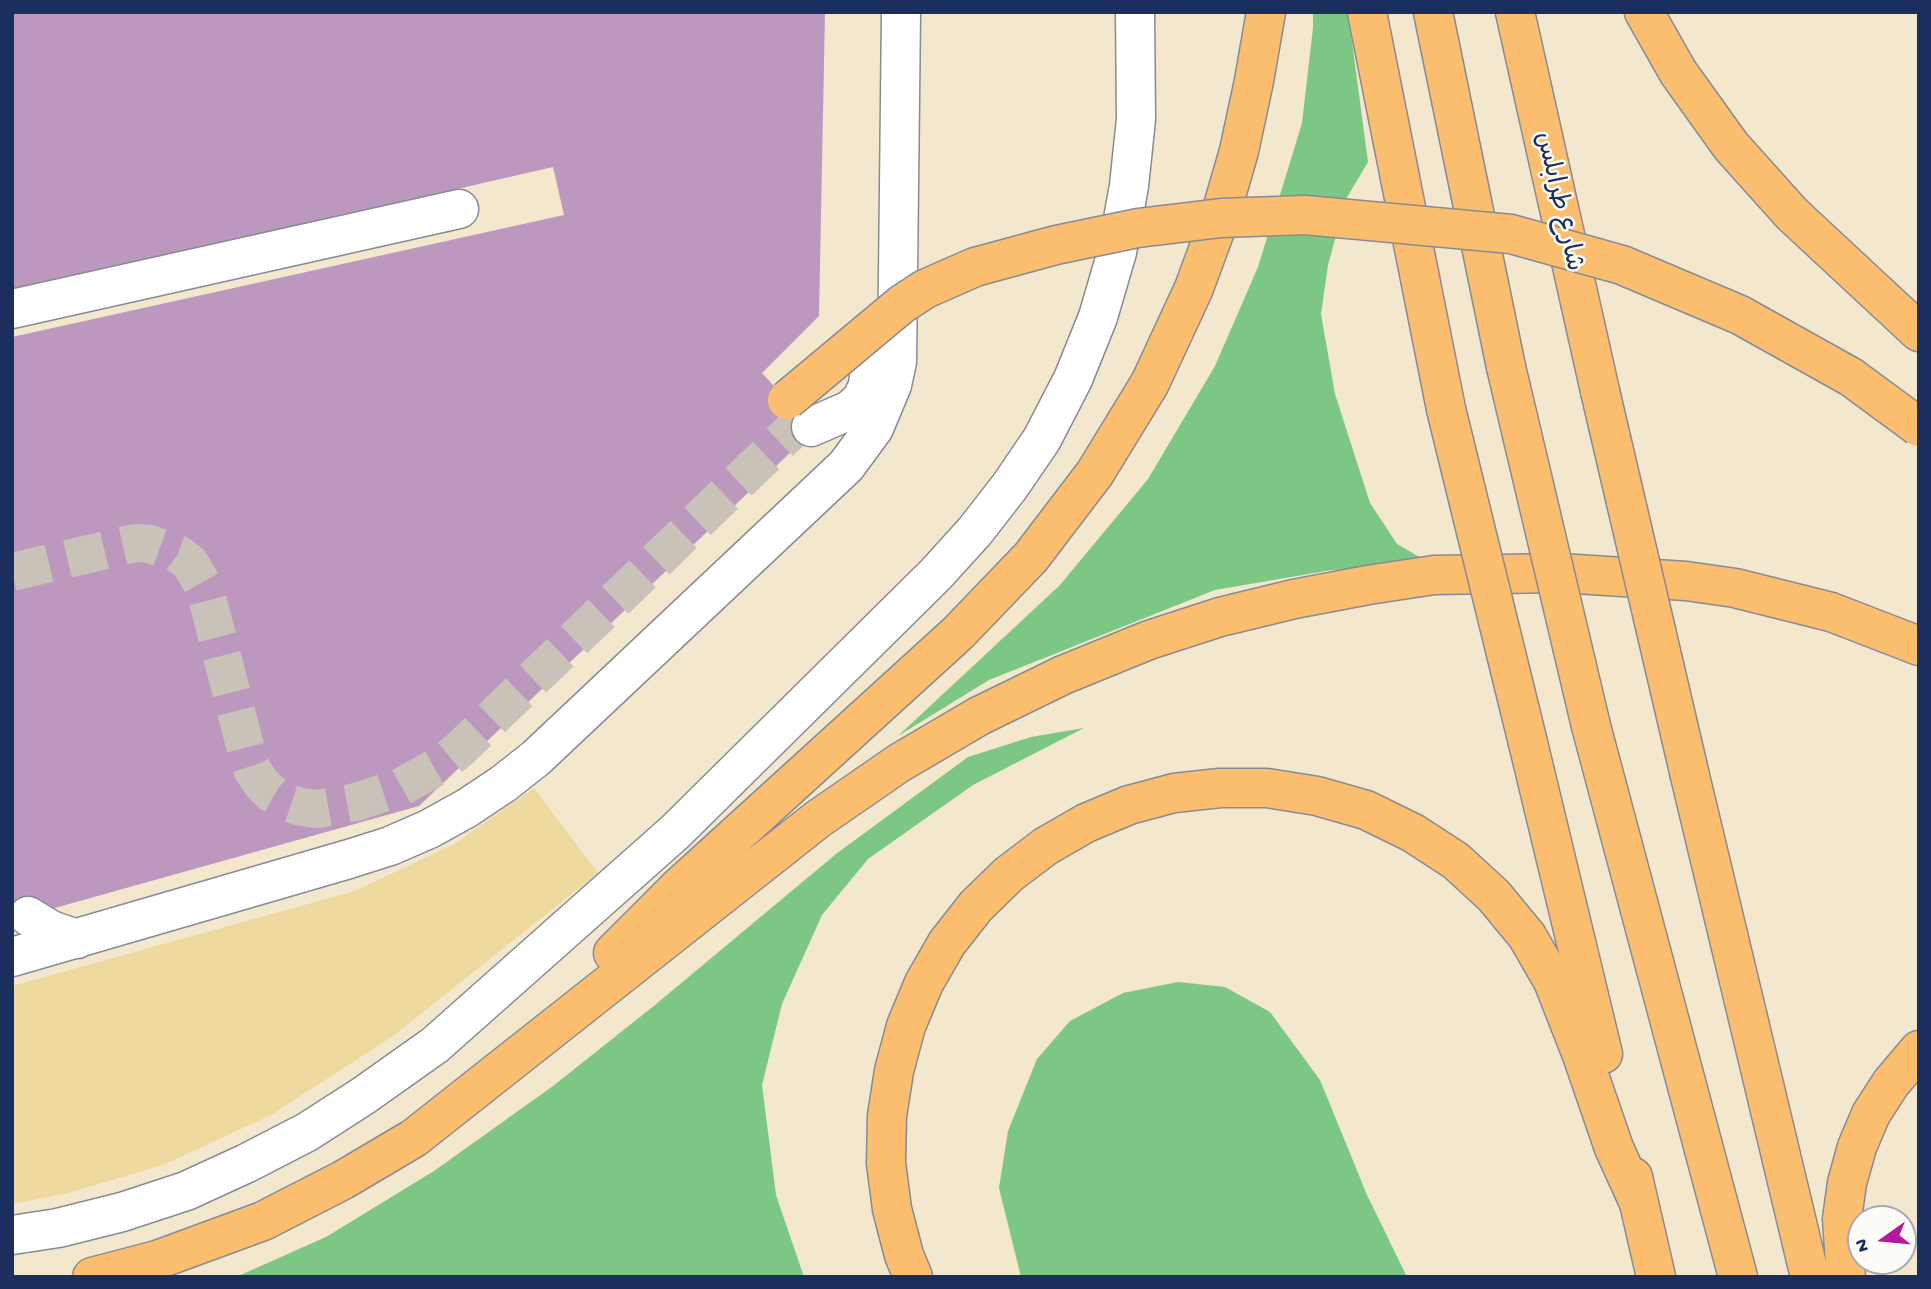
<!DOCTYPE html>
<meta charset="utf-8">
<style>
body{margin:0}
#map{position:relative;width:1931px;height:1289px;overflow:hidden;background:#f3e7ce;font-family:"Gochi Hand",sans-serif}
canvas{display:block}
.frame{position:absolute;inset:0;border:14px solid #1b2f5e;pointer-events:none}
.north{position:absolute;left:1847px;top:1205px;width:70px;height:70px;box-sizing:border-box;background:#fdfcf7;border:2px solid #a3aaba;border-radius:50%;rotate:255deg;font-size:19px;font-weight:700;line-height:28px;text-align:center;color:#1b2f5e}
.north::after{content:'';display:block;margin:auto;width:24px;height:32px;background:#b5179e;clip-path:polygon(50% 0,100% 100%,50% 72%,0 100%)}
</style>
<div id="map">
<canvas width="1931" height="1289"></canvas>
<div class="frame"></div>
<div class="north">N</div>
</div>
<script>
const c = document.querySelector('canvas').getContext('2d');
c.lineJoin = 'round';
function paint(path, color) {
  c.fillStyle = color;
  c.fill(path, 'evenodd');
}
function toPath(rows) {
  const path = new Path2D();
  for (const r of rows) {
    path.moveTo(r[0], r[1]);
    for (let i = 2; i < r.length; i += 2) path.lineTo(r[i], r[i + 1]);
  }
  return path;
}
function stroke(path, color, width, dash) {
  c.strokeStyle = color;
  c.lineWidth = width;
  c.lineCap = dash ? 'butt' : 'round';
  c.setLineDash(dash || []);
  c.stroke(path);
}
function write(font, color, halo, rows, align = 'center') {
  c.font = font + ' "Gochi Hand","Playpen Sans Arabic",sans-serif';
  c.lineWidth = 5;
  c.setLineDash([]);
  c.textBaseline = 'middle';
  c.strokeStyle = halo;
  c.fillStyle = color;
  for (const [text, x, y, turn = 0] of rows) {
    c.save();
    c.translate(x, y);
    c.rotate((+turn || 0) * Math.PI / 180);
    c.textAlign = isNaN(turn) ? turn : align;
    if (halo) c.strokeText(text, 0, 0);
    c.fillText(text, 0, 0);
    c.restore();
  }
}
paint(toPath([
 [1313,12,1348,12,1368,162,1346,199,1328,265,1321,314,1335,394,1370,503,1397,544,1435,566,1332,570,1215,590,989,680,898,736,1060,585,1148,479,1215,366,1258,267,1302,123,1313,28],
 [1084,728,973,785,868,859,822,915,782,1004,762,1085,776,1195,804,1277,236,1277,326,1237,434,1171,553,1086,655,1005,836,854,968,757,1031,737],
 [1178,982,1225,987,1270,1012,1320,1080,1367,1195,1407,1277,1021,1277,999,1188,1008,1131,1037,1059,1070,1021,1123,993]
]), '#7dc784');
paint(toPath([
 [534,788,598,873,393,1036,271,1115,163,1165,68,1193,12,1204,12,986,355,891,454,844]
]), '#eeda9e');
paint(toPath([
 [12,12,825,12,819,316,762,373,814,430,419,806,12,920,12,337,564,215,553,167,12,291]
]), '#bd98be');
stroke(toPath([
 [12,572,135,543,150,544,178,554,190,563,205,589,247,754,252,769,261,783,272,794,286,802,301,807,317,809,356,802,401,787,442,764,460,749,804,419]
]), '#c8c2b8', 38, [38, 19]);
const minor = toPath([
 [12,309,459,209],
 [811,427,850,410,861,400,868,386,871,356],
 [28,916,51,930,77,939],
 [12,957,349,859,390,846,429,829,467,808,503,784,536,758,846,466,874,428,892,385,897,362,901,12],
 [12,1235,58,1228,122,1212,186,1191,247,1163,307,1132,363,1096,435,1045,675,832,936,574,975,531,1010,486,1042,439,1073,379,1098,317,1117,252,1129,186,1136,119,1135,12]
]);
const highway = toPath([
 [1367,12,1446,409],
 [1433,12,1506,367],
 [1515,12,1600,391],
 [1644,12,1678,72,1731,146,1792,214,1919,332],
 [1591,726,1738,1277],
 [1528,743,1603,1054],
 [1690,776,1810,1277],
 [613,953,679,887,958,633,1031,557,1095,473,1150,383,1194,288,1219,220,1239,151,1254,81,1266,12],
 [1633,1177,1656,1277],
 [92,1277,157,1260,263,1221,343,1180,414,1138,818,819,899,763,979,716,1063,675,1149,640,1220,617,1294,599,1368,585,1434,575,1560,573,1686,581,1735,588,1831,612,1919,646],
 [913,1277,904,1255,892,1209,886,1163,887,1116,894,1071,906,1026,924,983,947,943,976,906,1009,874,1046,846,1086,823,1129,805,1174,793,1220,788,1267,788,1317,796,1366,810,1413,833,1456,861,1494,896,1527,936,1553,981,1582,1055,1614,1148,1639,1203],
 [1846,1277,1842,1219,1847,1183,1857,1147,1871,1114,1891,1083,1919,1050]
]);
stroke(minor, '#878b96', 41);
stroke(highway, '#878b96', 41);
stroke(minor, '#fff', 38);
stroke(highway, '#fbbe6e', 38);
const highwayBridge = toPath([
 [1506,367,1591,726],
 [1600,391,1690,776],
 [787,400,902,304,925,289,975,267,1056,245,1138,228,1221,218,1305,215,1511,234,1622,265,1740,315,1851,377,1919,427],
 [1446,409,1528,743]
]);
stroke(highwayBridge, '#878b96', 41, []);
stroke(highwayBridge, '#fbbe6e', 38);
write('26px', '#1b2f5e', '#fdfcf7', [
 ["شارع طرابلس",1557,202,77]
]);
</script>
